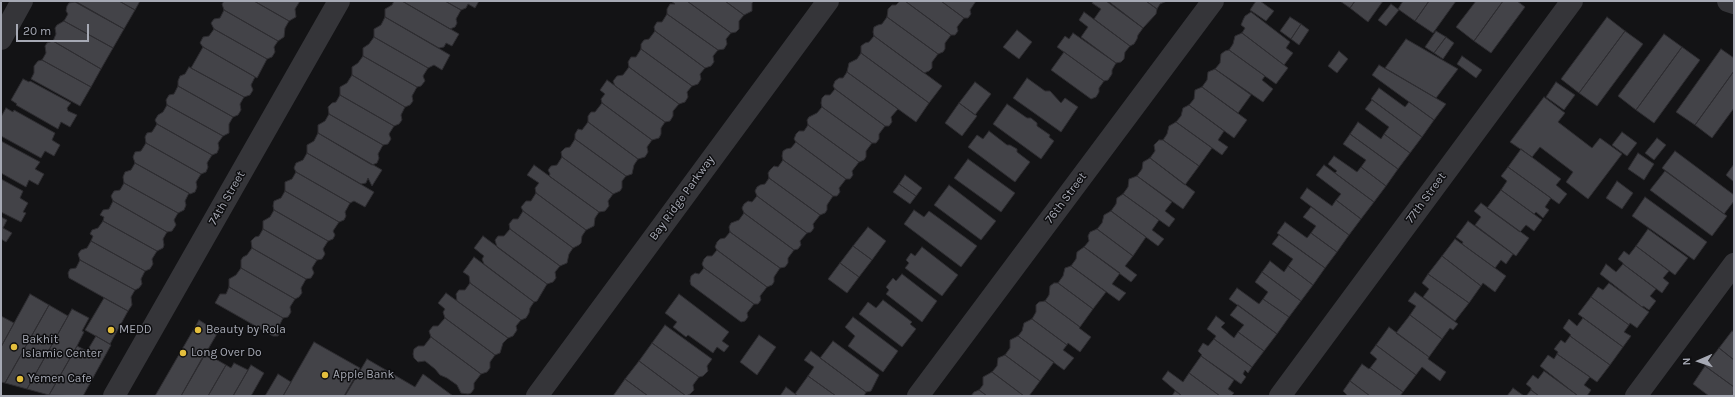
<!DOCTYPE html>
<style>
body{margin:0}
#map{position:relative;width:1735px;height:397px;overflow:hidden;background:#131315;font-family:Karla,sans-serif}
canvas{display:block}
.frame{position:absolute;inset:0;border:2px solid #a6a9b4;pointer-events:none}
.north{position:absolute;left:1679px;top:341px;width:40px;height:40px;-webkit-text-stroke:3px #0e0e10;paint-order:stroke;rotate:268deg;font-size:11px;font-weight:700;line-height:16px;text-align:center;color:#a6a9b4}
.north::after{content:'';display:block;margin:auto;width:14px;height:18px;background:#a6a9b4;clip-path:polygon(50% 0,100% 100%,50% 72%,0 100%)}
.scale{position:absolute;left:16px;top:24px;width:73px;height:18px;box-sizing:border-box;border:2px solid #a6a9b4;border-top:0;padding-left:5px;font-size:12px;line-height:14px;white-space:nowrap;color:#a6a9b4;-webkit-text-stroke:3px #0e0e10;paint-order:stroke}
</style>
<div id="map">
<canvas width="1735" height="397"></canvas>
<div class="frame"></div>
<div class="north">N</div>
<div class="scale">20 m</div>
</div>
<script>
const c = document.querySelector('canvas').getContext('2d');
c.lineJoin = 'round';
function paint(path, color) {
  c.fillStyle = color;
  c.fill(path, 'evenodd');
}
function toPath(rows) {
  const path = new Path2D();
  for (const r of rows) {
    path.moveTo(r[0], r[1]);
    for (let i = 2; i < r.length; i += 2) path.lineTo(r[i], r[i + 1]);
  }
  return path;
}
function stroke(path, color, width, dash) {
  c.strokeStyle = color;
  c.lineWidth = width;
  c.lineCap = dash ? 'butt' : 'round';
  c.setLineDash(dash || []);
  c.stroke(path);
}
function write(font, color, halo, rows, align = 'center') {
  c.font = font + ' Karla,sans-serif';
  c.lineWidth = 3;
  c.setLineDash([]);
  c.textBaseline = 'middle';
  c.strokeStyle = halo;
  c.fillStyle = color;
  for (const [text, x, y, turn = 0] of rows) {
    c.save();
    c.translate(x, y);
    c.rotate((+turn || 0) * Math.PI / 180);
    c.textAlign = isNaN(turn) ? turn : align;
    if (halo) c.strokeText(text, 0, 0);
    c.fillText(text, 0, 0);
    c.restore();
  }
}
const building = toPath([
 [75,1,119,1,135,10,124,29,75,1],
 [119,1,140,1,135,10,119,1],
 [224,1,254,1,289,21,285,28,284,37,278,41,224,10,222,4,224,1],
 [254,1,300,1,295,9,296,17,289,21,254,1],
 [394,1,402,1,459,34,452,46,446,43,444,47,439,48,385,17,385,9,392,5,394,1],
 [402,1,445,1,461,10,456,19,457,23,455,27,450,29,402,1],
 [445,1,479,1,475,8,468,4,466,8,461,10,445,1],
 [671,1,687,1,731,33,726,39,727,44,724,49,718,50,667,14,667,9,670,4,675,4,671,1],
 [687,1,725,1,744,15,739,21,739,29,736,32,731,33,687,1],
 [725,1,754,1,752,3,752,11,744,15,725,1],
 [900,1,905,1,951,35,945,43,945,49,943,52,938,54,887,17,888,9,892,5,896,5,900,1],
 [905,1,941,1,964,18,957,27,958,31,955,35,951,35,905,1],
 [941,1,976,1,970,10,971,14,968,18,964,18,941,1],
 [1093,1,1106,1,1143,28,1138,35,1137,39,1134,44,1130,46,1094,19,1101,9,1092,3,1093,1],
 [1108,1,1146,1,1157,9,1156,14,1143,28,1108,1],
 [1146,1,1167,1,1160,4,1157,9,1146,1],
 [1256,1,1260,1,1274,11,1266,21,1250,10,1256,1],
 [1340,1,1355,1,1350,8,1340,1],
 [1355,1,1383,1,1368,22,1350,8,1355,1],
 [1403,1,1429,1,1415,21,1398,9,1403,1],
 [1429,1,1456,1,1433,33,1415,21,1429,1],
 [1476,1,1503,1,1474,41,1456,27,1476,1],
 [1503,1,1517,1,1525,7,1491,53,1474,41,1503,1],
 [75,2,124,29,113,48,64,21,68,14,66,11,67,6,69,3,75,2],
 [1391,4,1399,10,1386,26,1378,20,1391,4],
 [224,10,278,41,274,47,275,52,272,57,267,59,214,29,211,23,214,19,220,18,224,10],
 [1084,12,1130,46,1125,52,1124,59,1121,62,1116,63,1081,37,1088,27,1079,20,1084,12],
 [1251,12,1290,42,1286,48,1293,53,1284,65,1242,33,1245,28,1241,25,1243,20,1245,16,1251,12],
 [667,14,718,50,713,56,714,62,711,66,705,68,655,31,654,27,657,22,662,22,667,14],
 [385,17,450,55,442,70,434,65,428,68,374,37,374,29,381,25,385,17],
 [887,17,938,54,932,62,932,68,929,71,924,73,874,36,873,32,874,27,878,25,882,24,887,17],
 [1290,17,1301,24,1291,39,1280,31,1290,17],
 [1607,17,1625,31,1579,93,1561,79,1607,17],
 [64,21,113,48,101,69,53,41,56,34,55,28,57,25,64,21],
 [1301,24,1309,30,1299,45,1291,39,1301,24],
 [214,29,267,59,257,78,203,47,200,43,203,37,209,36,214,29],
 [1017,30,1032,42,1019,59,1003,47,1017,30],
 [655,31,705,68,700,74,701,79,698,84,692,86,641,49,641,44,644,40,649,39,655,31],
 [1436,31,1446,37,1434,53,1425,47,1436,31],
 [1625,31,1643,44,1597,106,1579,93,1625,31],
 [1073,33,1116,63,1112,70,1112,74,1108,80,1104,81,1057,47,1065,36,1069,39,1073,33],
 [1242,33,1288,68,1276,84,1229,50,1233,44,1235,36,1242,33],
 [1664,34,1682,47,1636,110,1618,96,1664,34],
 [874,36,942,86,929,103,861,53,861,46,865,43,869,42,874,36],
 [374,37,428,68,423,76,425,81,421,86,417,87,363,56,363,48,369,44,374,37],
 [1446,37,1454,43,1443,59,1434,53,1446,37],
 [1406,39,1458,69,1436,98,1385,68,1406,39],
 [53,41,101,69,91,87,42,60,46,53,45,46,47,43,53,41],
 [203,47,255,77,251,85,253,90,250,95,244,97,191,68,203,47],
 [1682,47,1700,60,1654,123,1636,110,1682,47],
 [641,49,692,86,687,92,688,97,685,102,679,104,629,67,628,62,631,57,636,57,641,49],
 [1721,49,1734,58,1734,71,1695,125,1676,112,1721,49],
 [1229,50,1265,76,1262,80,1273,89,1263,102,1215,69,1220,63,1221,54,1225,51,1229,50],
 [1339,51,1348,59,1337,73,1328,66,1339,51],
 [1064,52,1104,81,1099,88,1099,92,1096,97,1091,99,1051,70,1064,52],
 [861,53,929,103,916,122,847,72,849,63,857,59,861,53],
 [363,56,417,87,412,96,413,101,410,105,405,107,352,75,352,67,358,63,363,56],
 [1462,56,1482,70,1476,78,1457,64,1462,56],
 [42,60,91,87,80,106,31,79,34,73,34,66,38,61,42,60],
 [1379,65,1446,104,1434,120,1372,75,1379,65],
 [189,67,244,97,240,104,241,110,238,115,233,117,178,86,178,81,180,76,185,74,189,67],
 [629,67,679,104,673,111,673,116,670,121,665,122,615,86,613,81,617,76,623,75,629,67],
 [1215,69,1251,95,1238,113,1202,87,1207,80,1208,72,1215,69],
 [1734,71,1734,108,1712,138,1695,125,1734,71],
 [847,72,898,109,891,117,892,122,889,126,885,126,835,89,833,86,835,81,839,78,843,78,847,72],
 [352,75,405,107,401,115,402,120,399,124,394,126,340,95,340,87,347,83,352,75],
 [1027,78,1045,91,1050,91,1061,103,1065,98,1078,107,1061,132,1013,98,1027,78],
 [23,79,29,82,30,81,71,103,67,108,68,111,77,115,70,127,61,122,58,129,16,105,17,104,11,100,23,79],
 [607,80,665,122,661,128,661,134,659,138,652,140,602,103,601,99,605,94,600,90,607,80],
 [975,82,991,94,975,115,959,103,975,82],
 [1556,82,1575,95,1564,110,1546,97,1556,82],
 [178,86,233,117,229,124,229,133,223,136,167,105,166,100,169,95,174,94,178,86],
 [1202,87,1247,120,1234,138,1189,105,1194,99,1195,90,1202,87],
 [1379,88,1405,107,1409,102,1434,120,1422,137,1371,99,1379,88],
 [835,89,885,126,879,134,879,139,876,143,872,143,822,107,821,103,822,98,825,95,830,95,835,89],
 [340,95,394,126,389,134,391,139,388,144,383,145,329,114,328,107,332,103,336,102,340,95],
 [1544,97,1565,113,1558,122,1592,148,1600,138,1622,154,1588,199,1566,182,1573,172,1540,147,1532,157,1510,142,1544,97],
 [1372,100,1422,137,1410,153,1384,134,1389,127,1365,109,1372,100],
 [602,103,652,140,647,147,648,152,645,157,638,159,588,122,588,116,591,112,595,112,602,103],
 [959,103,977,116,962,136,945,123,959,103],
 [1007,104,1027,118,1031,118,1037,123,1037,126,1050,135,1049,137,1054,141,1041,159,993,124,1007,104],
 [167,105,223,136,218,143,219,148,217,153,212,155,157,124,155,120,158,115,163,112,167,105],
 [1189,105,1224,131,1218,140,1228,147,1222,155,1176,122,1181,116,1183,108,1189,105],
 [822,107,872,143,866,151,866,157,864,160,859,162,808,125,807,120,809,117,817,113,822,107],
 [6,108,13,112,14,110,55,133,52,140,60,145,54,156,45,151,41,158,1,136,1,117,6,108],
 [329,114,383,145,378,154,379,158,377,163,372,165,318,133,318,125,325,121,329,114],
 [588,122,638,159,634,165,632,174,626,176,575,139,575,134,578,129,582,130,588,122],
 [1176,122,1212,148,1199,166,1163,140,1167,134,1169,126,1176,122],
 [1358,122,1381,139,1384,134,1410,153,1398,169,1350,134,1358,122],
 [157,124,212,155,207,163,208,167,206,172,201,174,146,143,145,137,147,133,152,132,157,124],
 [808,125,859,162,852,171,853,175,850,179,846,179,796,142,794,139,796,134,799,131,804,131,808,125],
 [989,131,1007,145,1010,145,1017,149,1017,152,1030,162,1015,182,968,147,977,135,983,139,989,131],
 [1622,132,1637,143,1627,156,1612,145,1622,132],
 [318,133,382,170,372,186,368,178,366,183,361,184,307,153,307,145,314,141,318,133],
 [1350,134,1398,169,1386,186,1361,167,1366,160,1343,144,1350,134],
 [1657,138,1666,145,1654,160,1645,153,1657,138],
 [575,139,626,176,622,181,622,188,620,191,613,194,562,157,561,152,565,148,570,147,575,139],
 [1159,140,1163,140,1199,166,1185,185,1150,158,1155,151,1154,145,1159,140],
 [1,141,40,162,35,169,44,174,38,185,29,180,26,187,1,173,1,141],
 [796,142,846,179,839,188,840,192,837,196,833,196,783,160,782,156,783,151,786,149,791,148,796,142],
 [146,143,201,174,196,182,197,187,195,192,190,194,135,163,133,157,135,152,141,151,146,143],
 [1521,149,1561,179,1556,185,1567,194,1559,204,1508,167,1521,149],
 [1675,151,1734,195,1734,201,1724,214,1662,168,1675,151],
 [307,153,374,192,365,207,354,201,350,203,296,172,294,168,296,163,303,160,307,153],
 [1638,153,1654,164,1644,180,1628,169,1638,153],
 [1334,156,1357,172,1361,167,1386,186,1374,202,1335,173,1337,171,1328,164,1334,156],
 [562,157,613,194,608,201,609,206,605,211,599,212,549,176,550,174,548,170,551,166,557,165,562,157],
 [1150,158,1195,192,1183,209,1137,176,1142,169,1143,162,1150,158],
 [968,159,1015,193,1001,212,954,178,968,159],
 [783,160,833,196,827,205,827,210,825,213,820,215,769,178,768,173,770,170,774,166,778,167,783,160],
 [135,163,189,193,185,201,186,205,184,210,178,213,124,183,123,177,125,172,131,170,135,163],
 [1734,164,1734,182,1726,175,1734,164],
 [534,165,599,212,595,218,594,226,586,230,536,193,535,188,539,183,527,175,534,165],
 [1324,165,1374,202,1361,219,1336,200,1341,194,1316,175,1324,165],
 [1508,167,1551,198,1545,207,1549,210,1543,218,1536,212,1534,214,1501,190,1507,181,1501,176,1508,167],
 [1665,171,1727,216,1712,236,1650,190,1665,171],
 [296,172,350,203,345,212,346,216,344,220,339,222,285,191,285,182,292,179,296,172],
 [905,175,922,188,916,196,899,184,905,175],
 [1137,176,1172,202,1165,211,1175,219,1169,227,1123,194,1128,187,1129,179,1137,176],
 [769,178,820,215,813,224,814,228,811,232,807,233,757,196,755,191,757,187,760,185,765,184,769,178],
 [1,179,23,191,20,198,28,203,23,212,26,213,21,222,1,212,1,179],
 [1617,181,1633,193,1622,209,1606,198,1617,181],
 [124,183,178,213,174,220,176,225,172,231,167,232,113,201,111,196,114,191,120,190,124,183],
 [899,184,916,196,910,204,893,192,899,184],
 [949,185,996,221,981,240,934,205,949,185],
 [1307,188,1332,206,1336,200,1361,219,1349,235,1300,198,1307,188],
 [1501,190,1542,220,1534,231,1526,225,1520,232,1487,208,1501,190],
 [285,191,339,222,333,231,335,235,333,239,328,241,274,210,273,206,274,201,281,198,285,191],
 [536,193,586,230,582,236,581,243,579,245,573,248,523,211,521,207,526,201,531,201,536,193],
 [1123,194,1159,220,1152,230,1164,239,1158,246,1111,211,1116,204,1117,198,1123,194],
 [757,196,807,233,800,241,801,245,798,249,794,250,744,213,742,208,744,204,748,201,752,202,757,196],
 [1645,197,1707,242,1694,260,1632,216,1645,197],
 [113,201,167,232,163,239,164,245,163,248,157,251,103,221,104,217,100,215,103,210,109,209,113,201],
 [1481,203,1529,238,1516,256,1475,225,1481,217,1474,211,1481,203],
 [1311,207,1349,235,1337,252,1311,233,1316,226,1303,217,1311,207],
 [274,210,328,241,323,249,325,254,322,259,317,260,263,229,263,221,270,217,274,210],
 [914,210,924,217,929,211,977,246,961,267,904,224,914,210],
 [523,211,573,248,569,254,567,263,560,266,510,229,509,224,513,219,518,219,523,211],
 [1111,211,1146,237,1133,256,1097,229,1102,223,1104,215,1111,211],
 [744,213,794,250,788,258,788,263,785,267,780,268,730,232,729,227,731,223,739,220,744,213],
 [1,217,7,220,3,228,12,233,6,242,1,239,1,217],
 [103,221,157,251,152,259,153,264,150,269,145,271,91,241,93,236,90,234,92,230,98,228,103,221],
 [1468,221,1513,254,1506,264,1501,260,1495,268,1462,244,1463,242,1456,237,1468,221],
 [1285,222,1307,238,1311,233,1337,252,1325,268,1277,233,1285,222],
 [868,227,886,241,872,260,853,246,868,227],
 [263,229,317,260,312,268,314,273,311,278,306,279,252,248,251,241,255,237,259,236,263,229],
 [510,229,560,266,555,272,556,278,553,282,547,284,497,247,495,240,498,236,504,236,510,229],
 [1097,229,1133,256,1125,266,1137,275,1131,282,1084,247,1089,241,1088,236,1090,232,1097,229],
 [1648,229,1688,258,1675,275,1636,246,1648,229],
 [730,232,780,268,774,277,774,282,772,285,767,287,717,250,715,247,717,242,720,239,725,238,730,232],
 [1279,235,1325,268,1313,285,1288,266,1293,259,1272,244,1279,235],
 [483,236,547,284,537,301,534,302,484,264,482,259,484,256,474,248,483,236],
 [1455,239,1506,276,1495,292,1483,283,1481,286,1442,256,1455,239],
 [91,241,145,271,141,279,142,284,139,288,135,290,80,260,78,254,81,250,87,248,91,241],
 [853,246,872,260,859,277,840,263,853,246],
 [1636,246,1669,271,1663,278,1669,283,1662,293,1623,264,1623,263,1618,259,1624,251,1629,255,1636,246],
 [922,247,958,275,942,296,905,268,909,263,906,260,911,253,915,256,922,247],
 [1084,247,1120,273,1112,284,1126,293,1119,301,1071,266,1076,259,1077,252,1084,247],
 [252,248,306,279,301,288,302,293,299,297,295,299,241,268,241,260,243,257,247,255,252,248],
 [717,250,767,287,760,296,761,300,758,304,754,304,704,268,702,264,704,259,707,256,712,256,717,250],
 [1442,256,1481,286,1469,303,1428,274,1442,256],
 [474,257,534,302,530,308,529,313,526,318,521,320,470,283,469,276,463,272,474,257],
 [80,260,135,290,131,297,132,305,128,311,69,278,68,273,70,269,76,268,80,260],
 [1270,261,1284,272,1288,266,1313,285,1301,301,1262,272,1270,261],
 [840,263,859,277,847,293,828,279,840,263],
 [1606,264,1616,272,1623,264,1656,289,1650,296,1656,301,1649,310,1643,306,1642,307,1600,274,1606,264],
 [1071,266,1106,292,1093,309,1058,283,1063,276,1065,268,1071,266],
 [241,268,295,299,290,307,291,312,288,317,283,318,229,287,229,279,236,275,241,268],
 [704,268,754,304,747,313,748,317,745,321,741,322,691,285,690,281,691,276,695,273,699,274,704,268],
 [1262,272,1301,301,1289,317,1263,299,1268,292,1255,282,1262,272],
 [902,274,937,301,922,322,886,294,889,290,886,287,893,278,896,281,902,274],
 [1428,274,1469,303,1455,321,1423,297,1429,289,1422,283,1428,274],
 [470,283,521,320,516,326,517,330,513,336,508,338,457,301,456,294,459,290,465,290,470,283],
 [1054,283,1058,283,1093,309,1080,327,1045,301,1049,295,1050,286,1054,283],
 [1609,283,1649,312,1637,328,1630,323,1629,325,1591,297,1598,287,1603,290,1609,283],
 [229,287,283,318,279,326,280,332,278,336,273,336,215,303,220,294,226,294,229,287],
 [1237,288,1259,304,1263,299,1289,317,1277,334,1229,299,1237,288],
 [1415,292,1458,324,1453,330,1450,328,1442,339,1410,315,1416,306,1408,301,1415,292],
 [446,293,508,338,503,343,500,353,495,355,445,318,443,312,445,309,438,303,446,293],
 [30,294,49,305,5,383,1,382,1,347,30,294],
 [679,294,729,332,722,341,729,346,724,352,717,347,713,353,688,335,686,337,673,327,677,322,665,313,679,294],
 [1591,297,1629,325,1624,332,1631,336,1623,347,1578,314,1591,297],
 [104,298,128,311,110,344,85,330,104,298],
 [883,300,912,322,910,324,916,329,902,347,859,314,868,302,876,308,883,300],
 [1045,301,1080,327,1079,328,1091,337,1080,352,1068,343,1067,345,1032,319,1036,312,1036,305,1039,302,1045,301],
 [49,305,68,316,27,389,5,383,49,305],
 [1238,305,1277,334,1264,351,1238,332,1244,325,1230,315,1238,305],
 [72,309,89,318,82,331,84,332,77,346,49,395,27,389,72,309],
 [1410,315,1442,339,1429,357,1396,333,1410,315],
 [1,316,14,323,1,347,1,316],
 [1216,316,1225,323,1221,327,1234,338,1238,332,1264,351,1252,367,1214,339,1216,336,1207,329,1216,316],
 [853,317,898,351,883,372,848,346,855,336,845,327,853,317],
 [445,318,495,355,490,362,490,368,487,372,481,374,431,337,429,331,433,326,438,326,445,318],
 [1583,318,1623,347,1610,365,1570,336,1571,335,1563,328,1569,319,1577,326,1583,318],
 [1032,319,1067,345,1063,350,1074,358,1064,370,1018,336,1022,331,1024,323,1032,319],
 [199,320,218,332,181,396,155,396,199,320],
 [665,325,712,359,707,366,708,371,703,376,699,377,652,343,665,325],
 [1389,327,1429,357,1428,359,1446,372,1440,381,1422,367,1416,375,1376,345,1389,327],
 [1732,331,1734,332,1734,360,1719,348,1732,331],
 [759,335,776,347,757,375,740,362,759,335],
 [96,336,111,345,83,396,49,395,77,346,87,351,96,336],
 [1018,336,1054,362,1040,381,1005,355,1010,348,1010,340,1018,336],
 [1570,336,1610,365,1597,382,1557,354,1558,352,1554,349,1561,340,1565,343,1570,336],
 [431,337,481,374,474,383,474,389,471,393,468,394,461,393,457,385,447,378,440,375,435,369,425,361,418,362,414,358,413,354,414,349,418,346,424,346,431,337],
 [1214,339,1252,367,1248,373,1245,370,1243,374,1246,377,1241,384,1201,356,1202,355,1198,351,1203,343,1208,346,1214,339],
 [833,341,879,375,871,391,866,392,820,358,833,341],
 [314,342,360,368,344,396,283,396,314,342],
 [652,343,699,377,693,385,694,390,690,394,686,396,639,361,652,343],
 [1376,345,1416,375,1403,392,1370,368,1377,359,1370,353,1376,345],
 [1719,348,1734,360,1734,387,1705,366,1719,348],
 [811,351,866,392,864,396,836,396,808,376,814,367,804,360,811,351],
 [205,353,226,365,208,396,181,396,205,353],
 [1557,354,1590,377,1584,385,1591,390,1587,396,1578,396,1540,366,1548,355,1554,359,1557,354],
 [1005,355,1040,381,1029,396,1024,396,992,372,997,366,998,358,1005,355],
 [1201,356,1234,380,1228,389,1234,393,1231,396,1220,396,1189,373,1201,356],
 [367,359,415,387,423,374,453,396,345,396,367,359],
 [639,361,686,396,648,396,625,379,639,361],
 [234,363,248,370,233,396,208,396,226,365,231,368,234,363],
 [1362,364,1369,369,1370,368,1403,392,1400,396,1370,396,1350,381,1362,364],
 [251,365,264,373,251,396,233,396,251,365],
 [1705,366,1734,387,1733,393,1734,396,1709,396,1693,384,1705,366],
 [1168,371,1183,382,1189,373,1220,396,1182,396,1162,379,1168,371],
 [1544,371,1577,395,1576,396,1539,396,1531,390,1531,388,1526,384,1533,375,1538,379,1544,371],
 [992,372,1024,396,987,396,979,390,983,385,983,377,992,372],
 [278,374,291,382,283,396,265,396,278,374],
 [808,376,836,396,798,396,795,394,808,376],
 [625,379,648,396,613,396,625,379],
 [1350,381,1370,396,1348,396,1343,391,1350,381],
 [786,387,795,394,798,396,780,396,786,387],
 [1513,388,1524,396,1507,396,1513,388],
 [979,390,987,396,971,396,974,392,979,390],
 [1531,390,1539,396,1526,396,1531,390],
 [1175,391,1182,396,1172,396,1175,391]
]);
paint(building, '#434348');
stroke(building, '#2e2d31', 1);
stroke(toPath([
 [1728,1,1734,3],
 [1,39,22,1],
 [114,396,339,1],
 [537,396,828,1],
 [918,396,1213,1],
 [1280,396,1572,1],
 [1636,396,1734,264]
]), '#353539', 22);
for (const [x, y, r, color] of [
 [111,330,4,"#e3be3d"],
 [198,330,4,"#e3be3d"],
 [14,347,4,"#e3be3d"],
 [183,353,4,"#e3be3d"],
 [325,375,4,"#e3be3d"],
 [20,379,4,"#e3be3d"]
]) {
  const dot = new Path2D();
  dot.arc(x, y, r, 0, 2 * Math.PI);
  c.fillStyle = color;
  c.fill(dot);
  stroke(dot, '#0e0e10', 1.5);
}
write('12px', '#a6a9b4', '#0e0e10', [
 ["74th Street",227,198,-60],
 ["Bay Ridge Parkway",682,198,-54],
 ["76th Street",1066,198,-53],
 ["77th Street",1426,198,-54]
]);
write('12px', '#a6a9b4', '#0e0e10', [
 ["MEDD",119,330],
 ["Beauty by Rola",206,330],
 ["Bakhit",22,340],
 ["Islamic Center",22,354],
 ["Long Over Do",191,353],
 ["Apple Bank",333,375],
 ["Yemen Cafe",28,379]
], 'left');
</script>
